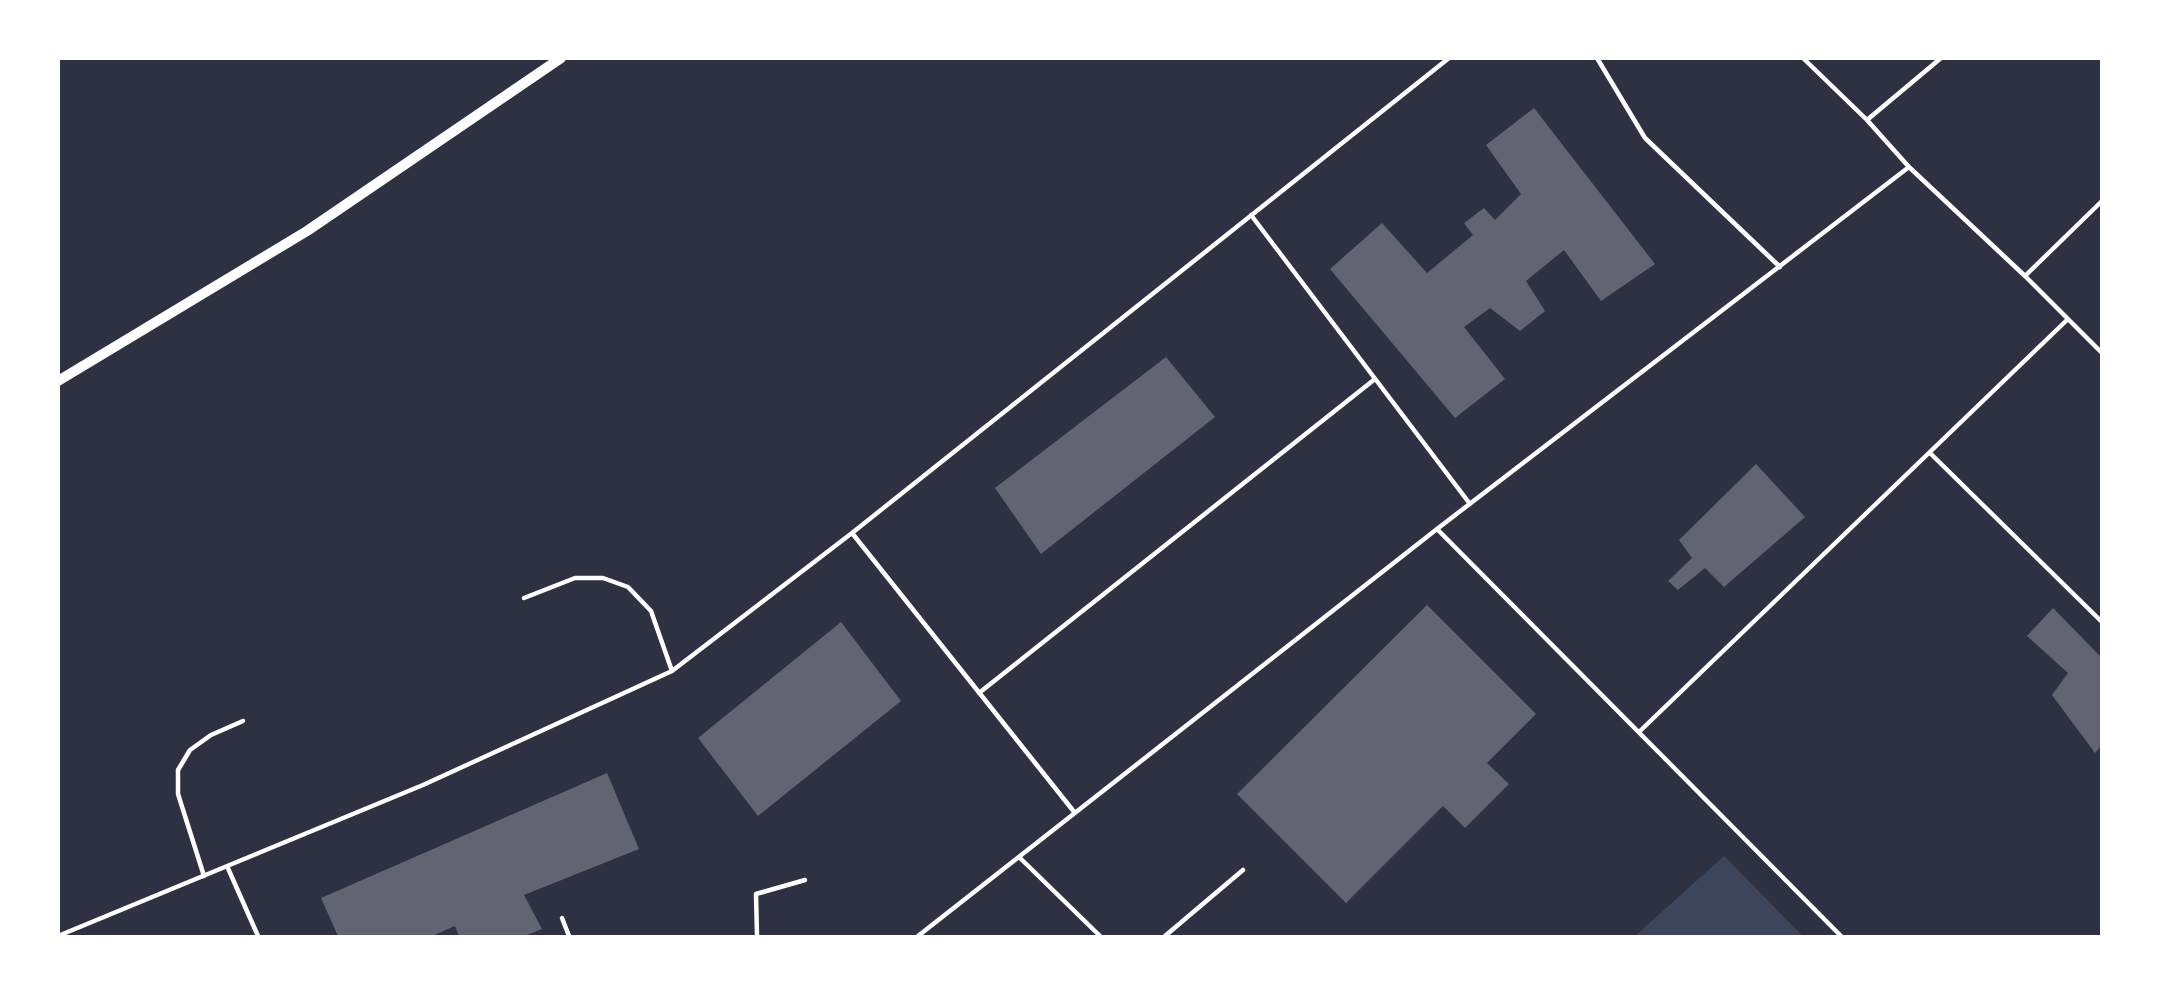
<!DOCTYPE html>
<style>
body{margin:0}
#map{position:relative;width:2160px;height:995px;overflow:hidden;background:#2d3142;font-family:"Times New Roman",serif}
canvas{display:block}
.frame{position:absolute;inset:0;border:60px solid #fff;pointer-events:none}
</style>
<div id="map">
<canvas width="2160" height="995"></canvas>
<div class="frame"></div>
</div>
<script>
const c = document.querySelector('canvas').getContext('2d');
c.lineJoin = 'round';
function paint(path, color) {
  c.fillStyle = color;
  c.fill(path, 'evenodd');
}
function toPath(rows) {
  const path = new Path2D();
  for (const r of rows) {
    path.moveTo(r[0], r[1]);
    for (let i = 2; i < r.length; i += 2) path.lineTo(r[i], r[i + 1]);
  }
  return path;
}
function stroke(path, color, width, dash) {
  c.strokeStyle = color;
  c.lineWidth = width;
  c.lineCap = dash ? 'butt' : 'round';
  c.setLineDash(dash || []);
  c.stroke(path);
}
paint(toPath([
 [1724,856,1803,936,1635,936]
]), '#3c4559');
paint(toPath([
 [1534,108,1655,264,1601,301,1564,250,1526,281,1545,311,1520,331,1490,308,1464,327,1505,379,1455,418,1330,269,1382,223,1427,273,1473,235,1464,223,1484,208,1495,220,1521,194,1486,145],
 [1166,357,1215,417,1041,554,995,488],
 [1756,464,1805,517,1724,587,1705,568,1678,590,1668,581,1692,558,1679,540],
 [1427,605,1536,714,1487,763,1509,784,1465,828,1443,806,1346,903,1237,794],
 [2053,608,2102,658,2102,745,2095,753,2052,695,2068,673,2027,636],
 [841,622,901,701,758,816,698,738],
 [607,773,639,849,524,895,542,929,525,936,459,936,455,926,432,936,338,936,321,898]
]), '#626471');
stroke(toPath([
 [1597,58,1645,138,1780,267],
 [1803,58,1867,120,1909,167,2025,276,2102,353],
 [1867,120,1941,58],
 [1251,215,1470,504],
 [2025,276,2102,201],
 [1930,453,2102,622],
 [1437,529,1841,936],
 [852,533,1075,813],
 [524,598,575,578,603,578,628,587,651,611,672,671],
 [979,693,1375,379],
 [1639,732,2068,319],
 [1019,857,1100,936],
 [227,866,258,936],
 [204,876,178,794,178,770,190,750,211,735,243,721],
 [562,918,569,936],
 [58,936,423,785,672,671,852,533,1449,58],
 [757,936,756,894,805,880],
 [918,936,1437,529,1909,167],
 [1165,936,1243,870]
]), '#fff', 4.5);
stroke(toPath([
 [58,381,307,231,561,58]
]), '#fff', 10);
</script>
